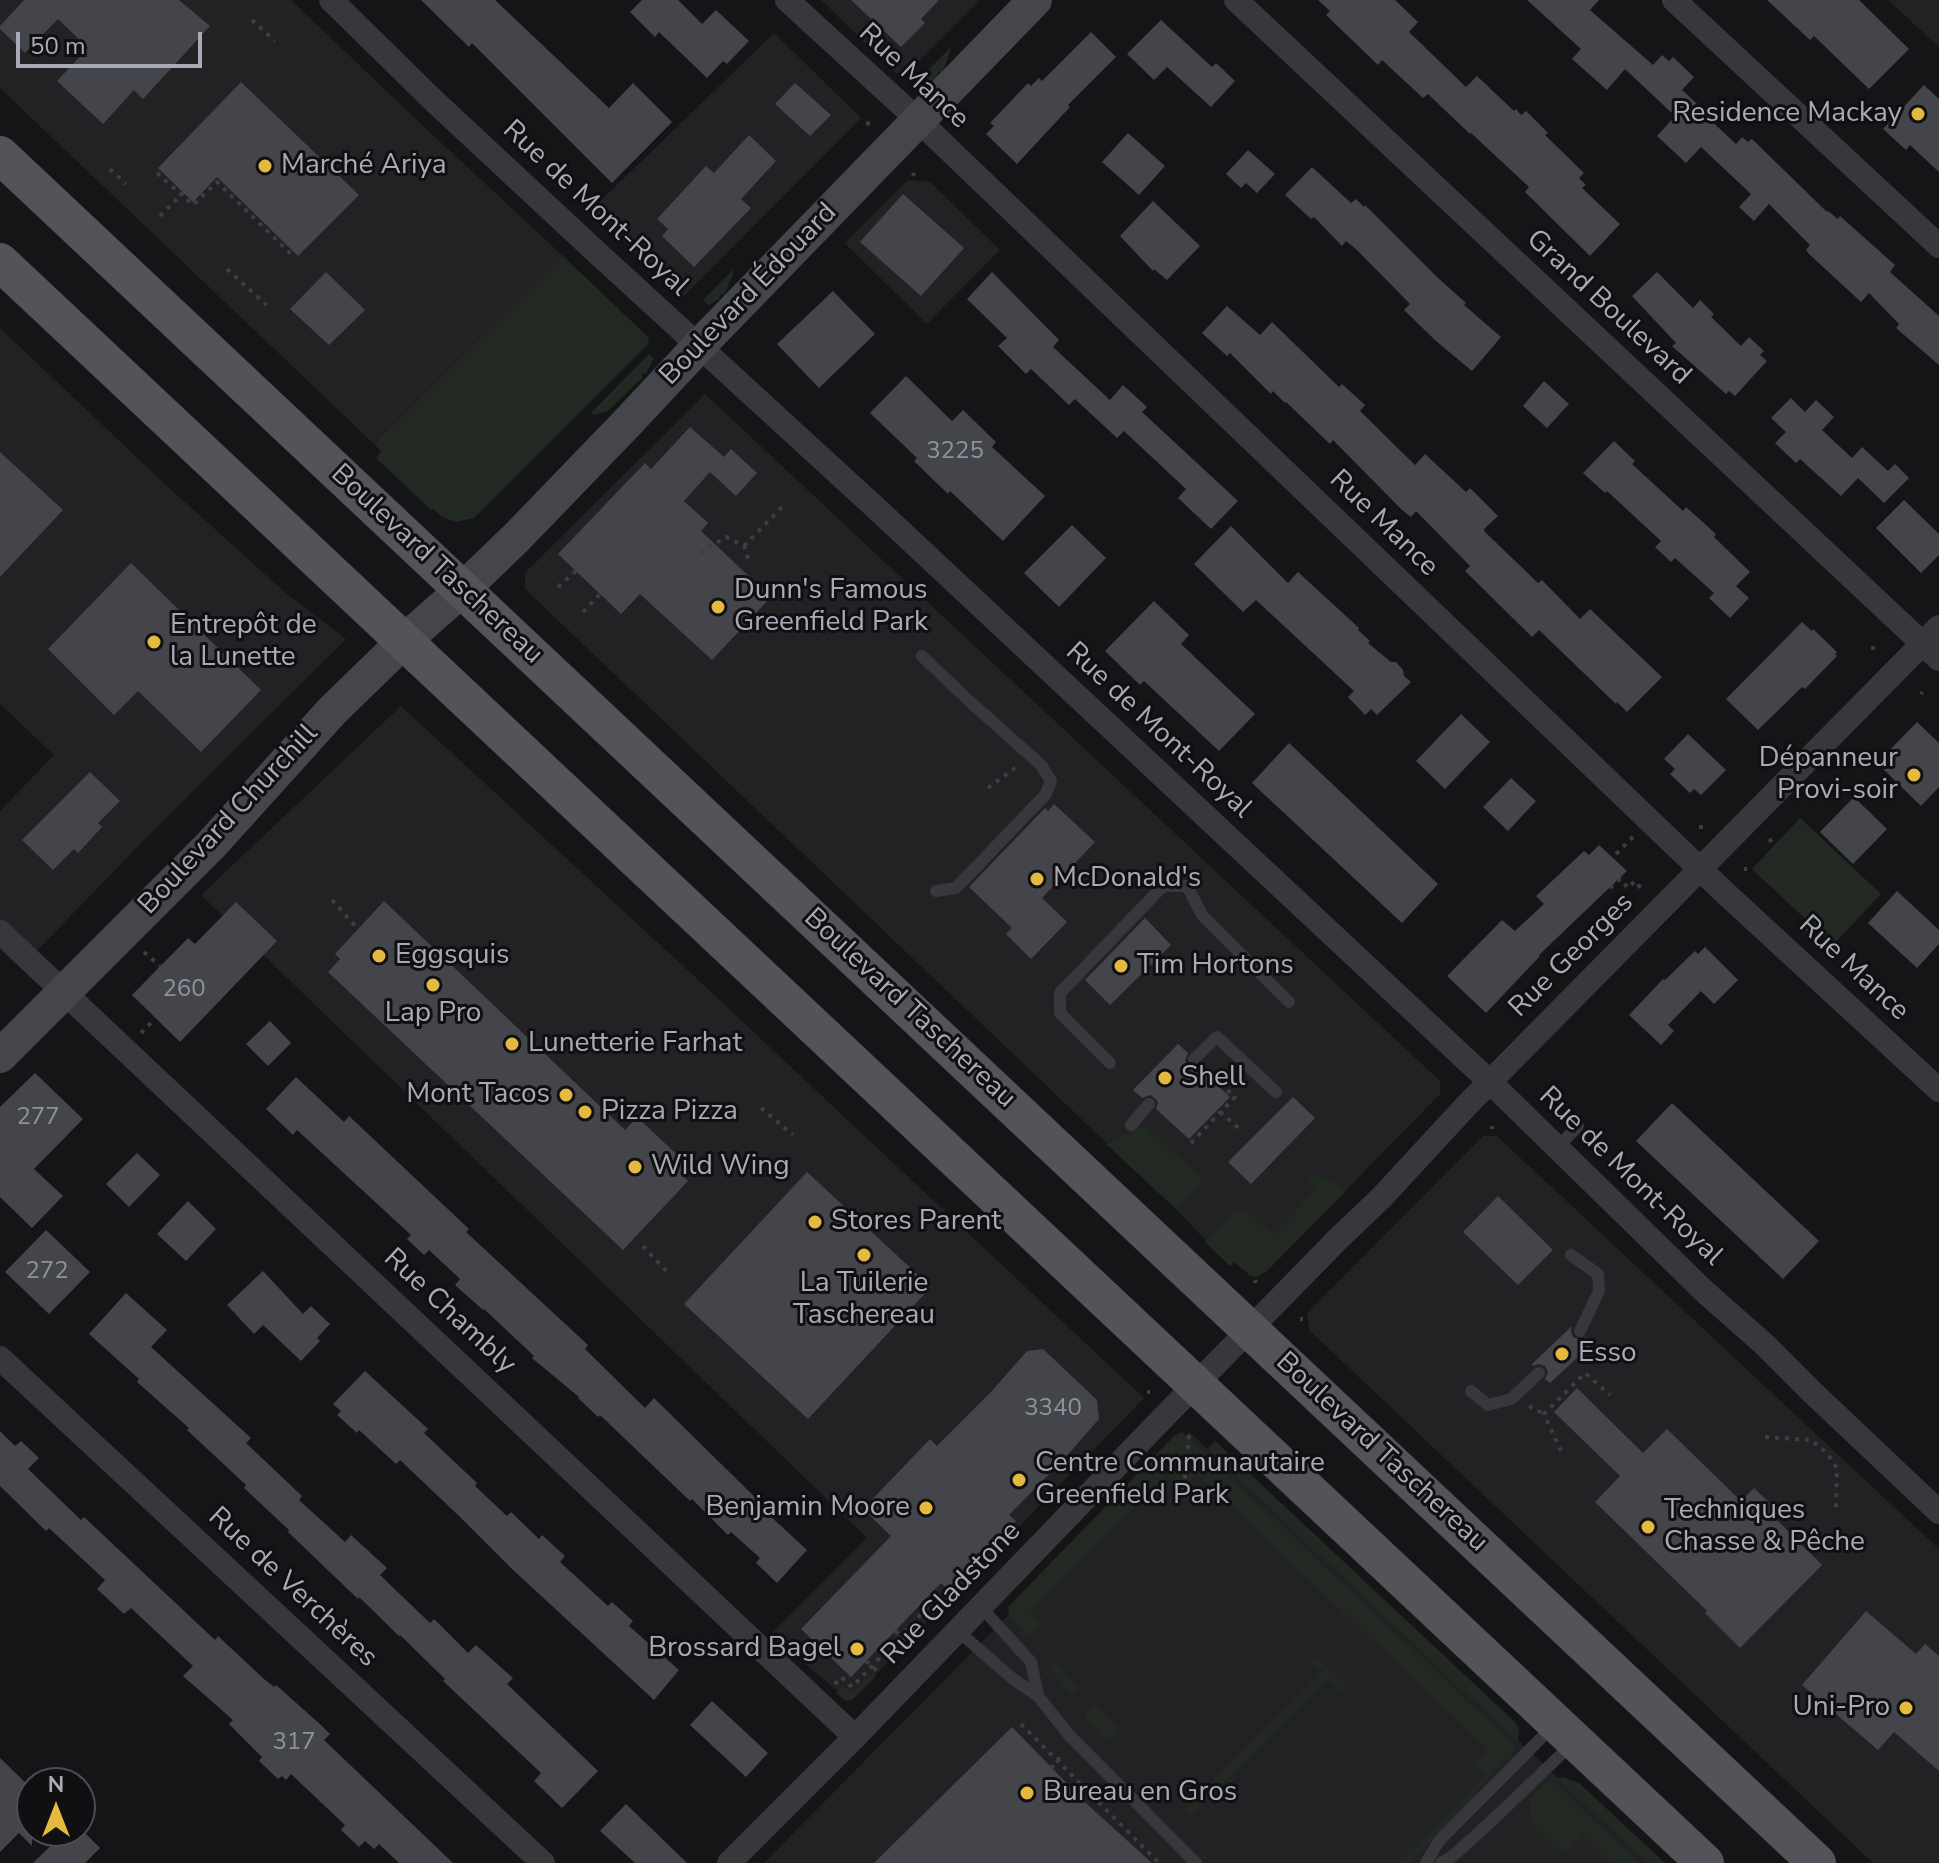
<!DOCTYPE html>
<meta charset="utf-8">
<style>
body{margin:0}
#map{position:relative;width:1939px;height:1863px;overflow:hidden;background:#151517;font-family:"Nunito Sans",sans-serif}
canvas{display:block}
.north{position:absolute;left:16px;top:1767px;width:80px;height:80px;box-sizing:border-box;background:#101012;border:2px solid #4d4e54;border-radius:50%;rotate:0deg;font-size:22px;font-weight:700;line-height:32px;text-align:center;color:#a8abb6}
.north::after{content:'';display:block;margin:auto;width:28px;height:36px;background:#e4b940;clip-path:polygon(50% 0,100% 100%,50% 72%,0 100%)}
.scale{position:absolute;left:16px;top:32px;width:186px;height:36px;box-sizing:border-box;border:4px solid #a8abb6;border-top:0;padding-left:10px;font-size:24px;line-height:28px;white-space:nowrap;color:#a8abb6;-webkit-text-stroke:6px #101012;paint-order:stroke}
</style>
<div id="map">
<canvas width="1939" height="1863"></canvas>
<div class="north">N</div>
<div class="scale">50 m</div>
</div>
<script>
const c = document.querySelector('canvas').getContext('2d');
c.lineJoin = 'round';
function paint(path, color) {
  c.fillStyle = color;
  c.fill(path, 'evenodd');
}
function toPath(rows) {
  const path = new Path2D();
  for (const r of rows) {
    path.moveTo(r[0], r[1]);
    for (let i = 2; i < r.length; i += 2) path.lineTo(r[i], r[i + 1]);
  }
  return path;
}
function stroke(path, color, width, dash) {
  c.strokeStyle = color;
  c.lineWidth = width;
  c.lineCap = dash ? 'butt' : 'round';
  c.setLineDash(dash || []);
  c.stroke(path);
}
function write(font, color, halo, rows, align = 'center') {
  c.font = font + ' "Nunito Sans",sans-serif';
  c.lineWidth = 6;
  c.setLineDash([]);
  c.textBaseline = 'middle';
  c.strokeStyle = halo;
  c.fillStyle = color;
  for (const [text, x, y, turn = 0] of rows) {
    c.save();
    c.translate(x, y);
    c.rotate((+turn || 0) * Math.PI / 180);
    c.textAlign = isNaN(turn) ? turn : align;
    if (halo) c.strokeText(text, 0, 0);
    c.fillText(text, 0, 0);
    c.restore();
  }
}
paint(toPath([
 [0,0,291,0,419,122,563,256,374,444,0,88],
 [821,0,980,0,909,71,896,73],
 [1888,0,1939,0,1939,47],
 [774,33,861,118,682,298,591,210],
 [908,180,930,182,1000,250,927,324,845,243],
 [0,328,166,485,288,595,346,639,144,840,34,954,0,921,0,811,54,755,0,704],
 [705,394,1440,1081,1440,1094,1267,1271,1256,1277,1251,1276,1234,1262,1230,1266,1177,1210,525,589,525,573],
 [401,706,694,976,1144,1398,850,1701,770,1635,867,1538,201,895],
 [1483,1136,1497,1136,1939,1549,1939,1863,1873,1863,1309,1330,1307,1313],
 [1189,1432,1649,1863,764,1863]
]), '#222124');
paint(toPath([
 [950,48,951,49,945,66,941,73,939,72,937,74,939,76,926,84,920,78],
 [563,256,647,336,649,343,474,518,455,522,442,517,433,509,431,510,376,458,381,451,374,444],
 [733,270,734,271,726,291,723,295,721,294,719,296,720,298,709,305,703,300],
 [649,354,654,358,646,374,644,373,641,375,643,377,608,411,594,415,591,413],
 [1800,818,1881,894,1833,945,1752,869],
 [1140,1128,1147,1128,1200,1177,1201,1183,1200,1186,1177,1210,1106,1144],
 [1312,1175,1334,1182,1345,1192,1267,1271,1256,1277,1251,1276,1234,1262,1230,1266,1205,1242,1232,1213,1239,1210,1246,1211,1273,1235,1317,1189,1309,1180,1309,1176],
 [1182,1432,1516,1747,1514,1752,1490,1776,1465,1807,1459,1805,1460,1801,1485,1776,1475,1765,1476,1762,1488,1749,1197,1474,1184,1487,1181,1487,1167,1474,1030,1612,1040,1623,1040,1627,1032,1635,1028,1635,1010,1617,1008,1612,1009,1606,1174,1436],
 [1215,1441,1516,1723,1519,1729,1518,1742,1207,1449],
 [1311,1657,1315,1657,1346,1685,1346,1689,1341,1691,1328,1679,1193,1813,1188,1814,1186,1808,1322,1673,1310,1660],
 [1051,1663,1055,1663,1078,1688,1073,1694,1070,1694,1050,1667],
 [873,1673,876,1676,853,1699,846,1701,836,1693,842,1686,852,1693],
 [1093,1706,1096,1706,1119,1729,1119,1732,1111,1739,1101,1737,1085,1716,1086,1713],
 [1563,1777,1579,1783,1665,1863,1648,1863,1557,1778],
 [1551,1780,1639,1863,1612,1863,1583,1836,1568,1851,1559,1851,1540,1833,1531,1822,1529,1805,1534,1794,1543,1785],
 [1457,1807,1460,1809,1460,1813,1409,1863,1397,1863,1454,1808]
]), '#222923');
paint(toPath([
 [24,0,179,0,210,26,143,99,134,90,103,124,57,81,88,48,58,19,25,53,0,29,0,26],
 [421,0,495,0,609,108,633,83,672,122,612,183,472,43,469,47],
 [642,0,678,0,702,24,716,10,749,41,727,64,723,61,707,78,659,32,655,37,630,12],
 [851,0,939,0,921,19,925,23,901,47],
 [1318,0,1395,0,1418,22,1409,32,1466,87,1477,76,1514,111,1516,109,1521,115,1526,111,1548,133,1545,135,1584,173,1579,178,1586,185,1582,188,1620,224,1590,256,1525,192,1529,187,1471,133,1470,134,1428,94,1423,98,1382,60,1378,65,1326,15,1330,11],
 [1527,0,1599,0,1590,10,1653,65,1662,55,1669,61,1673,57,1694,77,1682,90,1708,114,1706,116,1736,144,1742,137,1748,142,1752,139,1827,212,1828,211,1838,219,1840,216,1895,265,1890,272,1939,316,1939,365,1896,328,1899,324,1869,293,1861,302,1809,254,1806,250,1810,245,1769,204,1754,221,1739,207,1751,194,1701,147,1686,163,1657,136,1675,116,1625,69,1607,90,1572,59,1581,49],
 [1767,0,1859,0,1909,49,1869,89,1814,36,1810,40],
 [1161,20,1212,67,1216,63,1235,81,1211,107,1167,67,1154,80,1127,54],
 [1091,32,1116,57,1068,105,1070,107,1017,164,986,134,994,126,990,123,1028,83,1031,86,1039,78,1042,81],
 [241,82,359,195,298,256,217,177,193,202,158,168],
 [795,83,831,115,810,136,775,104],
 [1924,85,1939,99,1939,172,1910,145,1906,150,1883,129],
 [1128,133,1165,166,1139,195,1102,162],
 [749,135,776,161,741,199,751,208,694,267,662,236,668,229,657,219,706,166,714,173],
 [1248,150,1275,174,1257,193,1246,183,1241,188,1226,174],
 [1312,167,1351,203,1356,199,1364,207,1365,205,1437,277,1466,303,1464,305,1501,337,1472,371,1436,341,1404,310,1410,304,1356,249,1346,241,1342,246,1314,217,1311,219,1285,195],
 [903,194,964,248,921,296,860,242],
 [1153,201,1200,246,1167,280,1154,269,1153,271,1120,236],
 [326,272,365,310,329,345,290,309],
 [992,272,1059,340,1053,347,1110,400,1123,385,1147,407,1142,412,1238,501,1211,529,1178,498,1186,489,1124,431,1117,438,1075,399,1069,405,1031,369,1026,374,998,346,1007,338,967,299],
 [1657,272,1693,308,1700,300,1714,314,1711,317,1741,346,1749,337,1764,351,1760,355,1767,361,1735,396,1729,391,1726,394,1672,346,1676,343,1632,296],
 [833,291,875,334,819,388,777,344],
 [1227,306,1260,335,1272,322,1339,387,1342,384,1365,405,1360,411,1415,465,1425,454,1466,492,1470,488,1498,516,1484,529,1485,532,1538,583,1542,580,1580,619,1590,609,1662,677,1627,712,1617,702,1616,704,1539,630,1532,637,1465,571,1470,566,1416,511,1411,517,1401,509,1333,440,1330,444,1286,402,1285,403,1273,391,1271,394,1230,353,1227,356,1202,333],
 [906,376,952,421,963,410,996,442,992,447,1045,496,1003,541,950,491,948,494,914,461,917,458,870,413],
 [1544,381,1569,404,1547,428,1523,406],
 [1791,398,1805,412,1816,400,1834,417,1822,430,1852,458,1862,447,1888,471,1895,464,1909,478,1884,503,1858,478,1841,496,1800,459,1796,463,1775,443,1786,432,1771,418],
 [690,427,724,457,731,449,757,473,736,496,710,472,684,501,708,523,701,531,771,597,712,660,640,594,621,614,558,554,645,463,651,469],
 [1614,441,1635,461,1632,464,1683,511,1686,507,1716,534,1714,537,1750,572,1736,586,1749,598,1730,618,1709,598,1714,593,1675,558,1671,562,1655,547,1661,541,1607,491,1605,493,1583,473],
 [0,452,63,510,0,577],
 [1904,500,1939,534,1939,555,1921,573,1876,528],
 [1072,525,1106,558,1059,607,1024,573],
 [1231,526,1288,583,1298,572,1359,628,1358,630,1370,641,1368,643,1391,662,1396,662,1403,670,1404,676,1411,682,1377,715,1371,709,1365,715,1348,697,1354,691,1256,600,1243,612,1194,564],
 [131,563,261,690,201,752,138,691,114,715,48,649],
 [1154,601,1189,635,1181,644,1255,714,1219,751,1144,681,1140,685,1105,651],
 [1802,622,1812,631,1813,629,1837,652,1835,654,1837,656,1805,689,1802,687,1758,730,1726,699],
 [1461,714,1490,742,1445,789,1416,761],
 [1917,722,1939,743,1939,787,1921,806,1877,763],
 [1688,734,1726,770,1701,795,1694,789,1690,793,1670,774,1675,769,1664,759],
 [1289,743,1438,884,1402,923,1252,783],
 [90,772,120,801,98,823,102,827,78,853,74,849,53,870,22,840],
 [1511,778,1536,801,1508,831,1483,807],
 [1854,797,1887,829,1853,864,1820,832],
 [1054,804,1095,842,1042,898,1067,922,1031,959,1006,934,1012,928,969,887,1045,808,1048,811],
 [1599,845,1627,871,1539,955,1540,956,1486,1013,1447,976,1502,920,1515,931,1544,904,1536,896,1584,851,1589,855],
 [1897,891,1939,930,1939,944,1917,968,1868,923],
 [384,901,625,1130,637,1117,688,1165,680,1173,688,1181,623,1250,328,972,340,959,335,954],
 [236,902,277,941,180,1042,132,995,188,938,195,944],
 [1145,918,1171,945,1110,1005,1085,980],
 [1705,947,1738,980,1714,1004,1701,991,1668,1025,1674,1031,1661,1045,1629,1015,1663,979,1665,980,1695,951,1698,954],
 [270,1021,291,1043,268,1066,246,1044],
 [1178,1044,1188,1053,1185,1060,1188,1066,1192,1068,1198,1067,1230,1097,1189,1139,1156,1109,1158,1102,1155,1098,1150,1095,1142,1098,1133,1090],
 [35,1073,83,1119,34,1169,63,1196,32,1228,0,1197,0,1107],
 [296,1077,344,1122,349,1116,469,1229,466,1232,588,1345,585,1349,645,1408,654,1398,769,1511,767,1513,807,1550,777,1583,756,1563,760,1558,731,1532,728,1535,692,1499,690,1501,600,1415,598,1417,578,1398,579,1397,532,1358,534,1356,484,1309,483,1310,455,1285,460,1279,429,1250,424,1255,407,1239,411,1235,297,1130,293,1135,266,1109],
 [1293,1097,1315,1118,1251,1184,1228,1162],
 [1672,1103,1819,1241,1783,1279,1636,1141],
 [137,1153,160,1175,129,1207,106,1184],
 [807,1172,931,1287,808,1419,684,1304],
 [1498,1196,1553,1250,1518,1285,1463,1232],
 [188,1201,216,1229,186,1261,157,1234],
 [46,1230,90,1272,49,1314,5,1272],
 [263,1271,303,1314,311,1306,330,1324,317,1338,320,1341,301,1361,263,1325,254,1334,227,1305],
 [126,1293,167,1330,151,1347,251,1438,246,1443,302,1496,299,1500,345,1542,351,1535,387,1568,380,1575,430,1623,434,1619,468,1653,476,1645,513,1678,507,1684,598,1771,562,1808,534,1781,541,1773,443,1681,445,1679,400,1635,399,1636,359,1597,358,1599,288,1532,289,1530,244,1488,246,1485,187,1430,189,1428,137,1382,139,1379,89,1334],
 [1572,1326,1571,1331,1573,1337,1580,1340,1586,1337,1592,1344,1550,1383,1545,1379,1548,1372,1545,1366,1538,1364,1533,1366,1532,1364],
 [1043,1349,1097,1400,1099,1419,1064,1459,1009,1515,1016,1521,950,1592,941,1583,851,1677,801,1629,891,1536,863,1509,930,1439,937,1446,991,1392,1027,1351],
 [365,1371,428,1429,424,1433,477,1483,475,1486,507,1516,511,1512,539,1539,542,1535,565,1556,560,1562,608,1606,612,1602,633,1621,629,1626,679,1670,654,1700,512,1569,459,1516,400,1460,396,1464,359,1430,357,1433,337,1415,341,1411,333,1404],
 [1577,1388,1643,1453,1667,1429,1741,1501,1754,1488,1777,1510,1772,1515,1822,1565,1740,1648,1705,1613,1707,1611,1595,1502,1620,1476,1554,1412],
 [0,1431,15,1446,21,1441,39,1458,28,1469,81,1520,84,1517,215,1640,218,1636,264,1679,274,1687,276,1685,321,1725,330,1734,324,1740,453,1863,399,1863,379,1844,374,1849,365,1841,359,1847,341,1830,345,1825,291,1774,286,1780,282,1776,278,1779,259,1761,262,1757,229,1724,233,1720,183,1676,193,1666,131,1608,124,1614,97,1589,105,1580,49,1528,46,1531,0,1486],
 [1866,1611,1916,1654,1925,1644,1939,1656,1939,1771,1894,1732,1878,1750,1802,1685],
 [712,1701,768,1753,746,1777,690,1725],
 [1012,1727,1088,1805,1152,1863,874,1863],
 [0,1758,32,1789,32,1846,19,1833,0,1852],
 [626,1804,653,1830,687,1863,635,1863,600,1831],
 [66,1831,83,1831,100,1848,85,1863,33,1863]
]), '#44454a');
stroke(toPath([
 [252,20,275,41],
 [866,124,870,123],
 [110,169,126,184],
 [157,173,193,205,217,182,293,256],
 [913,173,914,176],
 [160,216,184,192],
 [227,269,271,309],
 [744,546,784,505],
 [700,553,726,537,744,546,748,559],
 [558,587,576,571],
 [583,612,600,594],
 [1871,648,1875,648],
 [1921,694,1922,692],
 [988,788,1015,768],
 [1701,825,1701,829],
 [1769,839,1772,842],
 [1616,854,1633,837],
 [1744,869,1747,869],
 [1610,888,1620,879,1628,888,1635,881,1643,891],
 [332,900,358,929],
 [1807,931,1808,930],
 [144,952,160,966],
 [141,1033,155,1019],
 [761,1108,793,1135],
 [1220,1112,1242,1131],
 [1492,1126,1492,1129],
 [1191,1143,1235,1097,1207,1071],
 [867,1228,888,1209],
 [643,1246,668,1273],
 [1255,1280,1256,1283],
 [1300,1319,1303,1319],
 [1147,1392,1150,1392],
 [1529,1406,1544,1414],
 [1189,1435,1184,1487,1193,1504],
 [1765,1437,1811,1440,1827,1453,1837,1468,1836,1508],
 [1561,1451,1544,1414,1585,1373,1610,1395],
 [895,1631,910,1645],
 [866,1661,881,1674],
 [835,1684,841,1677,852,1687,926,1609,936,1618],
 [1021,1724,1159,1863],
 [1051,1768,1058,1761,1060,1753]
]), '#3d3e42', 4, [4, 6]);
stroke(toPath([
 [922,656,967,699,1041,765,1051,781,1046,794,956,888,936,891],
 [1194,1059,1217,1037,1276,1092],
 [1110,1063,1060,1013,1060,993,1163,886,1187,886,1202,915,1289,1002],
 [1131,1125,1149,1104],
 [1557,1148,1578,1126],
 [1571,1255,1598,1274,1599,1291,1580,1331],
 [1471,1391,1488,1405,1511,1399,1539,1373],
 [981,1607,1031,1662,1038,1696],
 [958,1631,1013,1679,1038,1696,1069,1735,1196,1863],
 [1426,1863,1439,1841,1553,1726],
 [1441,1863,1453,1856,1499,1814,1572,1744]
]), '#37373c', 12);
stroke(toPath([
 [331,0,433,100,593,249,878,510,1490,1082,1705,1292,1765,1345,1813,1393,1939,1512],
 [787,0,918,120,1723,891,1939,1090],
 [1236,0,1939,659],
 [1674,0,1939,246],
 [0,932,855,1737],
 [0,1358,543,1863],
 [729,1863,855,1737,1159,1422,1337,1240,1382,1197,1467,1105,1939,627]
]), '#37373c', 24);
stroke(toPath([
 [0,1056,211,845,332,711,404,641,462,590,516,538,628,422,698,347,1035,0]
]), '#45464b', 34);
stroke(toPath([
 [0,155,1817,1863],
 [0,262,1705,1863]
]), '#53545a', 38);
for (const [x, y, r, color] of [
 [1918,114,8,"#e4b940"],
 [265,166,8,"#e4b940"],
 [718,607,8,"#e4b940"],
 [154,642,8,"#e4b940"],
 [1914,775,8,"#e4b940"],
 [1037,879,8,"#e4b940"],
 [379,956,8,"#e4b940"],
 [1121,966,8,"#e4b940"],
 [433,985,8,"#e4b940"],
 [512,1044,8,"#e4b940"],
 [1165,1078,8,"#e4b940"],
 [566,1095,8,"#e4b940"],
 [585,1112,8,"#e4b940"],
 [635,1167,8,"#e4b940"],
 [815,1222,8,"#e4b940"],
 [864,1255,8,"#e4b940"],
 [1562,1354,8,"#e4b940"],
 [1019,1480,8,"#e4b940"],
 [926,1508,8,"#e4b940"],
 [1648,1527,8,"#e4b940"],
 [857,1649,8,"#e4b940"],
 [1906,1708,8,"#e4b940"],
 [1027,1793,8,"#e4b940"]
]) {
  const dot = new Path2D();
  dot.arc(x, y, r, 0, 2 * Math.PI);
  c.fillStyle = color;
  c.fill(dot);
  stroke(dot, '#101012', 3);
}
write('24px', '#8f929b', null, [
 ["3225",955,452],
 ["260",184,990],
 ["277",38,1118],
 ["272",47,1272],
 ["3340",1053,1409],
 ["317",294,1743]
]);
write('28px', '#a8abb6', '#101012', [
 ["Rue Mance",913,77,43],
 ["Rue de Mont-Royal",595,209,43],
 ["Boulevard Édouard",749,295,-46],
 ["Grand Boulevard",1608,308,43],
 ["Rue Mance",1383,524,44],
 ["Boulevard Taschereau",436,565,43],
 ["Rue de Mont-Royal",1158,731,43],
 ["Boulevard Churchill",229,820,-47],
 ["Rue Georges",1572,956,-45],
 ["Rue Mance",1853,969,43],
 ["Boulevard Taschereau",909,1009,43],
 ["Rue de Mont-Royal",1630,1177,44],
 ["Rue Chambly",449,1312,43],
 ["Boulevard Taschereau",1381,1453,43],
 ["Rue de Verchères",292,1588,43],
 ["Rue Gladstone",952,1594,-46]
]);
write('28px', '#a8abb6', '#101012', [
 ["Residence Mackay",1902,114,"right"],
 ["Marché Ariya",281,166],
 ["Dunn's Famous",734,591],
 ["Greenfield Park",734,623],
 ["Entrepôt de",170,626],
 ["la Lunette",170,658],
 ["Dépanneur",1898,759,"right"],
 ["Provi-soir",1898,791,"right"],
 ["McDonald's",1053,879],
 ["Eggsquis",395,956],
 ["Tim Hortons",1137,966],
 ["Lap Pro",433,1014,"center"],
 ["Lunetterie Farhat",528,1044],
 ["Shell",1181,1078],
 ["Mont Tacos",550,1095,"right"],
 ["Pizza Pizza",601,1112],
 ["Wild Wing",651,1167],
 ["Stores Parent",831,1222],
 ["La Tuilerie",864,1284,"center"],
 ["Taschereau",864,1316,"center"],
 ["Esso",1578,1354],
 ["Centre Communautaire",1035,1464],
 ["Greenfield Park",1035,1496],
 ["Benjamin Moore",910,1508,"right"],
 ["Techniques",1664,1511],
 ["Chasse & Pêche",1664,1543],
 ["Brossard Bagel",841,1649,"right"],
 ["Uni-Pro",1890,1708,"right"],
 ["Bureau en Gros",1043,1793]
], 'left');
</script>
